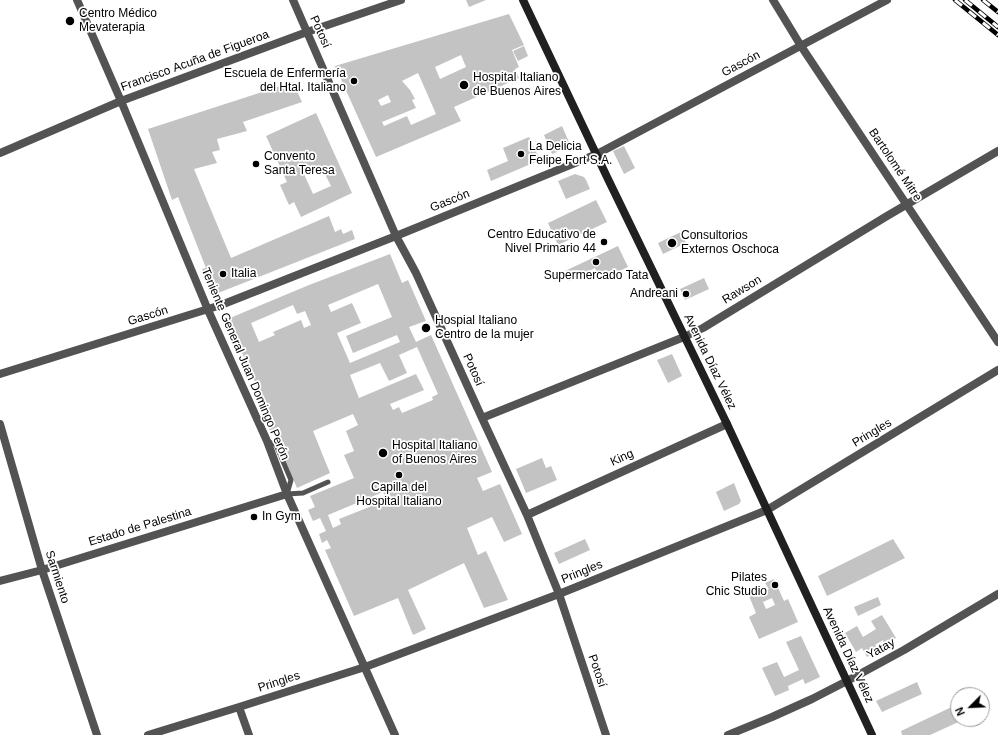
<!DOCTYPE html>
<meta charset="utf-8">
<style>
body{margin:0}
#map{position:relative;width:998px;height:735px;overflow:hidden;background:#fff;font-family:Arial,sans-serif}
canvas{display:block}
.north{position:absolute;left:950px;top:687px;width:40px;height:40px;box-sizing:border-box;background:#fff;border:1px solid #999;border-radius:50%;rotate:246deg;font-size:11px;font-weight:700;line-height:16px;text-align:center;color:#000}
.north::after{content:'';display:block;margin:auto;width:14px;height:18px;background:#000;clip-path:polygon(50% 0,100% 100%,50% 72%,0 100%)}
</style>
<div id="map">
<canvas width="998" height="735"></canvas>
<div class="north">N</div>
</div>
<script>
const c = document.querySelector('canvas').getContext('2d');
c.lineJoin = 'round';
function paint(path, color) {
  c.fillStyle = color;
  c.fill(path, 'evenodd');
}
function toPath(rows) {
  const path = new Path2D();
  for (const r of rows) {
    path.moveTo(r[0], r[1]);
    for (let i = 2; i < r.length; i += 2) path.lineTo(r[i], r[i + 1]);
  }
  return path;
}
function stroke(path, color, width, dash) {
  c.strokeStyle = color;
  c.lineWidth = width;
  c.lineCap = dash ? 'butt' : 'round';
  c.setLineDash(dash || []);
  c.stroke(path);
}
function write(font, color, halo, rows, align = 'center') {
  c.font = font + ' Arial,sans-serif';
  c.lineWidth = 3.5;
  c.setLineDash([]);
  c.textBaseline = 'middle';
  c.strokeStyle = halo;
  c.fillStyle = color;
  for (const [text, x, y, turn = 0] of rows) {
    c.save();
    c.translate(x, y);
    c.rotate((+turn || 0) * Math.PI / 180);
    c.textAlign = isNaN(turn) ? turn : align;
    if (halo) c.strokeText(text, 0, 0);
    c.fillText(text, 0, 0);
    c.restore();
  }
}
paint(toPath([
 [466,0,486,0,469,7],
 [509,14,524,45,512,50,519,67,515,69,519,78,454,107,461,121,376,157,335,66],
 [461,55,466,67,440,79,435,67],
 [418,73,436,114,411,125,407,116,384,126,382,122,416,108,412,100,415,99,410,90,402,81],
 [388,95,391,102,381,106,378,100],
 [524,46,528,56,518,61,513,51],
 [293,82,302,102,243,122,247,131,217,139,220,150,212,152,217,163,194,169,201,186,231,258,329,216,335,232,341,229,343,234,352,230,355,239,213,295,202,269,206,268,178,197,172,200,148,129],
 [316,113,352,193,301,217,294,202,289,205,280,185,287,182,266,136],
 [321,166,331,186,313,194,304,174],
 [562,126,569,142,567,148,552,154,544,135],
 [529,137,540,160,491,181,487,170,508,161,503,148],
 [624,146,635,168,624,174,613,151],
 [575,174,584,177,586,180,590,189,566,199,558,181],
 [596,200,607,222,558,245,548,223],
 [681,232,686,243,663,254,658,243],
 [618,246,628,267,600,280,595,268,569,281,565,271],
 [390,254,402,283,408,280,426,321,409,327,416,342,431,335,492,472,477,478,483,491,500,484,522,534,504,542,492,517,467,528,478,555,486,551,508,600,484,608,464,563,408,590,426,629,413,635,398,598,354,616,325,550,331,548,327,540,322,543,319,534,326,531,320,518,313,521,308,510,315,507,310,496,354,478,344,455,354,451,346,431,358,425,353,414,313,431,330,473,297,488,273,432,271,433,266,422,271,420,228,320,230,318,309,285],
 [378,284,392,317,346,336,353,353,397,335,400,342,350,363,337,333,361,323,352,303,331,312,328,305],
 [293,305,297,314,305,311,311,325,304,328,301,320,273,332,275,335,259,342,251,323],
 [417,347,438,394,432,397,433,400,402,413,399,407,393,410,390,404,424,390,416,374,359,398,350,375,380,363,389,381,407,373,399,355],
 [383,492,387,500,339,519,341,524,333,528,328,515],
 [704,278,709,289,685,300,680,289],
 [672,354,682,376,668,383,657,360],
 [542,458,546,468,551,466,557,480,526,493,516,469],
 [734,483,741,501,739,504,724,511,716,492],
 [585,539,590,550,559,564,554,553],
 [893,539,905,558,827,596,818,576],
 [774,579,784,601,788,599,798,622,759,639,749,617,756,613,747,591,756,587,759,594,769,589,765,583],
 [772,598,775,605,766,609,763,602],
 [878,597,881,605,858,616,854,607],
 [882,615,896,638,888,642,883,642,883,640,875,645,879,650,867,657,862,648,856,652,845,633,857,626,863,637,876,629,871,621],
 [801,636,820,677,805,684,803,679,788,686,789,690,775,696,762,668,777,662,784,677,799,670,786,642],
 [917,682,922,694,882,712,876,701],
 [958,704,958,719,965,719,930,735,902,735,901,731]
]), '#c3c3c3');
stroke(toPath([
 [267,441,276,445,291,480,287,494,303,493,328,482]
]), '#535353', 5);
stroke(toPath([
 [77,0,121,101,208,310,267,441,287,494,395,735],
 [293,0,396,236,416,273,482,418,527,515,559,594,606,735],
 [0,153,121,101,307,32,401,0],
 [0,374,221,305,396,236,597,154,887,0],
 [482,418,684,337,703,328,887,216,998,151],
 [0,424,42,570,97,735],
 [527,515,727,424],
 [0,581,42,570,287,494],
 [239,707,249,735],
 [148,735,239,707,365,667,559,594,767,510,998,370],
 [728,735,772,717,812,699,847,681,904,650,998,594]
]), '#535353', 8);
stroke(toPath([
 [773,0,801,46,998,342]
]), '#535353', 8);
stroke(toPath([
 [523,0,607,177,727,424,872,735]
]), '#202020', 8);
const rail = toPath([
 [955,0,998,35],
 [965,0,998,27],
 [983,0,998,12]
]);
stroke(rail, '#000', 4.5);
stroke(rail, '#fff', 3, [9]);
for (const [x, y, r, color] of [
 [70,21,5,"#000"],
 [354,81,4,"#000"],
 [464,85,5,"#000"],
 [521,154,4,"#000"],
 [256,164,4,"#000"],
 [604,242,4,"#000"],
 [672,243,5,"#000"],
 [596,262,4,"#000"],
 [223,274,4,"#000"],
 [686,294,4,"#000"],
 [426,328,5,"#000"],
 [383,453,5,"#000"],
 [399,475,4,"#000"],
 [254,517,4,"#000"],
 [775,585,4,"#000"]
]) {
  const dot = new Path2D();
  dot.arc(x, y, r, 0, 2 * Math.PI);
  c.fillStyle = color;
  c.fill(dot);
  stroke(dot, '#fff', 1.5);
}
write('12px', '#000', '#fff', [
 ["Centro Médico",79,14],
 ["Mevaterapia",79,28],
 ["Escuela de Enfermería",346,74,"right"],
 ["del Htal. Italiano",346,88,"right"],
 ["Hospital Italiano",473,78],
 ["de Buenos Aires",473,92],
 ["La Delicia",529,147],
 ["Felipe Fort S.A.",529,161],
 ["Convento",264,157],
 ["Santa Teresa",264,171],
 ["Centro Educativo de",596,235,"right"],
 ["Nivel Primario 44",596,249,"right"],
 ["Consultorios",681,236],
 ["Externos Oschoca",681,250],
 ["Italia",231,274],
 ["Supermercado Tata",596,276,"center"],
 ["Andreani",678,294,"right"],
 ["Hospial Italiano",435,321],
 ["Centro de la mujer",435,335],
 ["Hospital Italiano",392,446],
 ["of Buenos Aires",392,460],
 ["Capilla del",399,488,"center"],
 ["Hospital Italiano",399,502,"center"],
 ["In Gym",262,517],
 ["Pilates",767,578,"right"],
 ["Chic Studio",767,592,"right"]
], 'left');
write('12px', '#000', '#fff', [
 ["Potosí",320,32,66],
 ["Francisco Acuña de Figueroa",195,61,-20],
 ["Gascón",741,64,-28],
 ["Bartolomé Mitre",895,165,56],
 ["Gascón",450,201,-22],
 ["Rawson",742,290,-31],
 ["Gascón",148,316,-17],
 ["Avenida Díaz Vélez",710,362,64],
 ["Teniente General Juan Domingo Perón",245,364,67],
 ["Potosí",473,370,66],
 ["Pringles",872,433,-31],
 ["King",622,458,-24],
 ["Estado de Palestina",140,527,-17],
 ["Pringles",582,572,-22],
 ["Sarmiento",57,577,72],
 ["Yatay",881,649,-29],
 ["Avenida Díaz Vélez",848,655,65],
 ["Potosí",597,671,71],
 ["Pringles",279,682,-18]
]);
</script>
